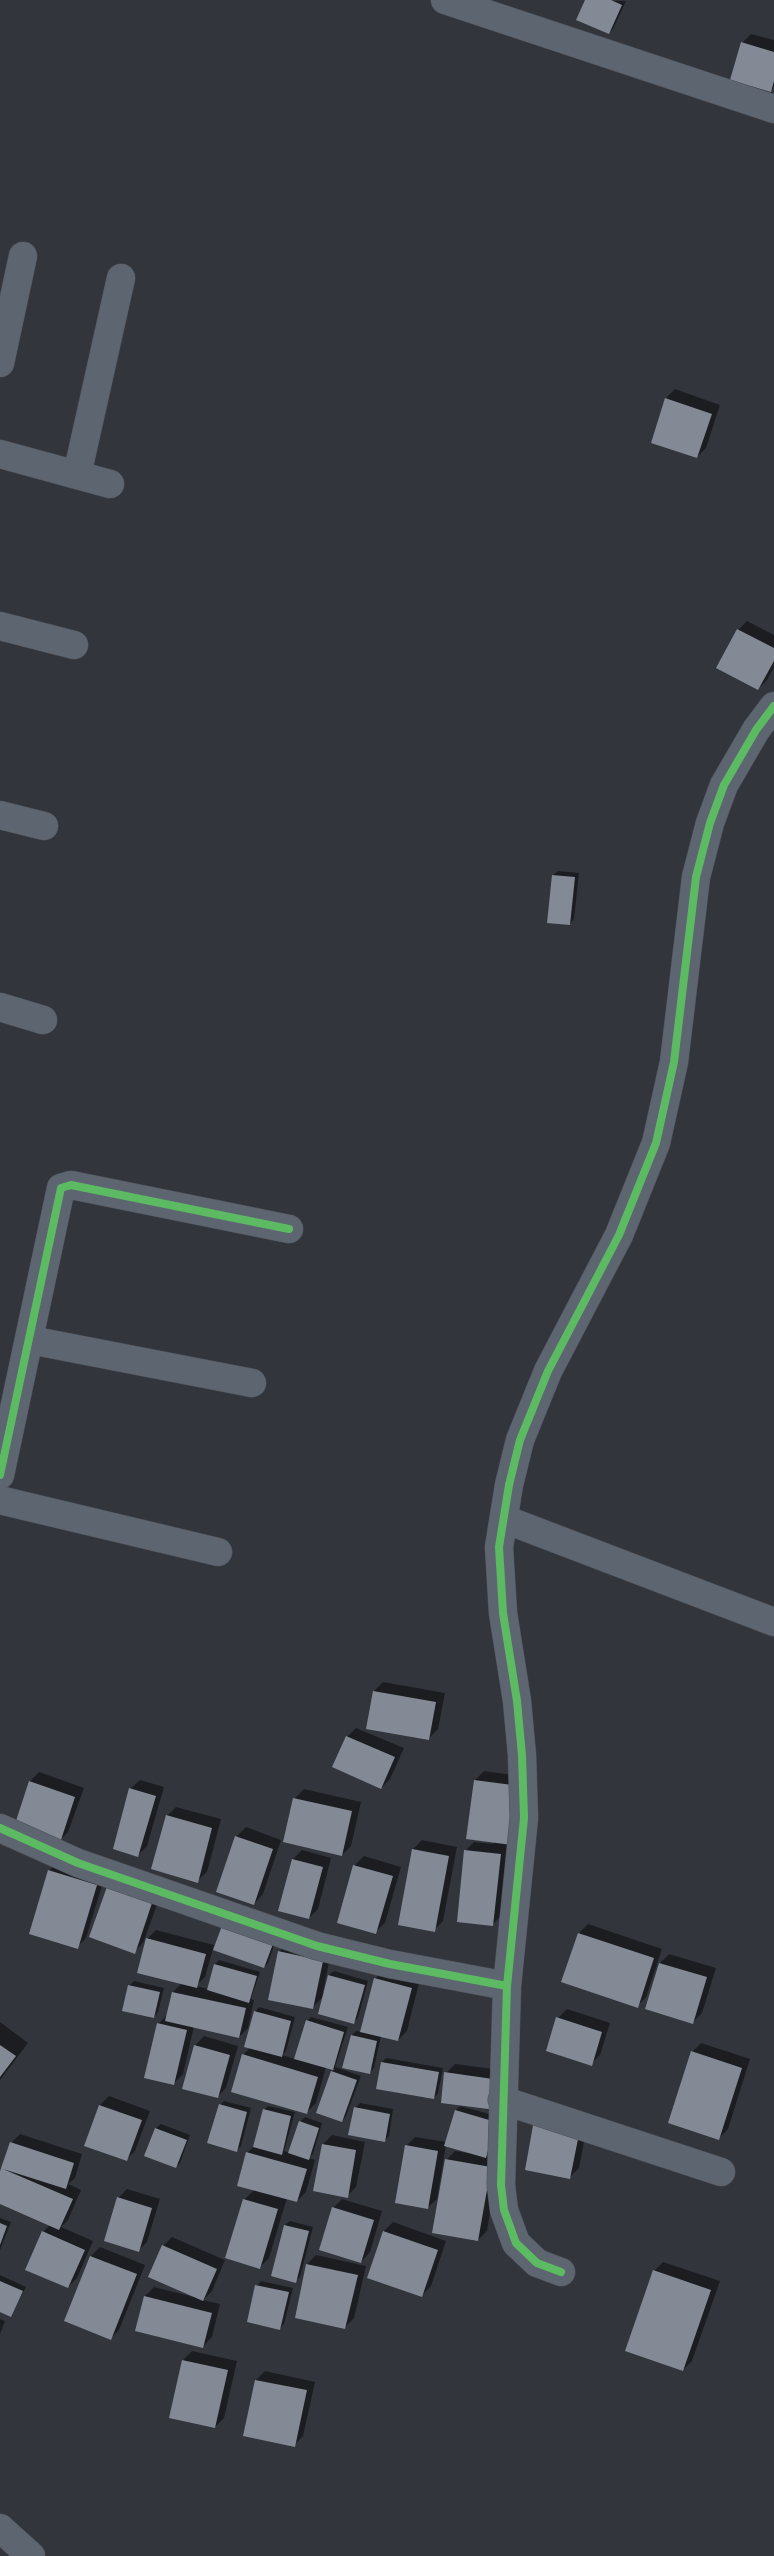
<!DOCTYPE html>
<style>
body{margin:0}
canvas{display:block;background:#32363c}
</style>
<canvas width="774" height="2556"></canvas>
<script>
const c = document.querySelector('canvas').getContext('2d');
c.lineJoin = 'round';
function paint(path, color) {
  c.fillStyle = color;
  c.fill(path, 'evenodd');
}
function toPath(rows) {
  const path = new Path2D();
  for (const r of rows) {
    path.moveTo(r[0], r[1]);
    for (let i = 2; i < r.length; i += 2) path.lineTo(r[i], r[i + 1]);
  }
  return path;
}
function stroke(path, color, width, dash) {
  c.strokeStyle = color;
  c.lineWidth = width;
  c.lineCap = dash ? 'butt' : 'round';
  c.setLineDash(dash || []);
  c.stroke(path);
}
paint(toPath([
 [586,0,626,1,613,29,609,33],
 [751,34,774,40,774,87,771,91,742,43],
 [675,389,720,405,706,448,697,457,666,398],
 [747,621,774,635,774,667,767,680,758,689,738,630],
 [558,871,579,873,574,919,570,924,553,875],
 [383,1682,445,1693,438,1729,429,1738,374,1691],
 [356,1728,404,1748,390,1779,381,1788,347,1737],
 [484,1771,528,1777,502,1915,493,1924,465,1851,474,1842,494,1844,494,1841,467,1838,475,1780],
 [39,1772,84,1788,68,1832,59,1841,15,1826,30,1781],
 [140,1780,164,1787,147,1846,138,1855,130,1789],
 [304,1789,361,1802,351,1846,342,1855,284,1841,295,1798],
 [176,1807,221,1819,207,1872,197,1881,167,1816],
 [246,1827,281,1840,263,1894,254,1904,218,1891,237,1836],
 [422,1840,457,1847,443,1921,434,1930,413,1849],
 [302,1850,331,1858,318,1909,309,1918,280,1910,293,1859],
 [364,1856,401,1867,385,1923,375,1932,339,1922,355,1865],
 [58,1862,105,1876,86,1938,77,1947,49,1871],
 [110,1885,162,1891,143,1943,134,1952],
 [588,1924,662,1949,646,1997,637,2006,579,1933],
 [156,1930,214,1945,205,1977,196,1986,208,1989,215,1964,219,1960,260,1972,251,1999,254,2000,248,2028,239,2037,194,2026,183,2074,174,2083,158,2024,168,2014,173,1992,182,1983,147,1939],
 [277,1937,268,1963,264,1967,215,1950],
 [288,1942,331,1952,323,1992,325,1993,329,1975,334,1971,368,1981,358,2018,353,2023,324,1996,312,2008,279,1952],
 [669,1954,716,1968,702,2013,693,2022,660,1963],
 [384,1970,420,1979,407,2031,398,2040,381,2036,374,2068,369,2073,352,2035,356,2031,361,2032,375,1979],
 [134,1981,164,1988,158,2012,154,2017,129,1986],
 [259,2007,295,2017,286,2051,282,2055,295,2059,307,2021,311,2017,348,2027,335,2067,361,2076,346,2116,342,2121,332,2072,335,2069,326,2067,316,2103,307,2112,243,2055,251,2047,255,2012],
 [567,2009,610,2023,600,2055,591,2064,558,2018],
 [0,2022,28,2043,0,2080],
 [204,2036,238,2046,226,2088,217,2097,195,2046],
 [701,2043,750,2059,728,2129,719,2138,692,2052],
 [386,2058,443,2068,438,2093,434,2098,382,2062],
 [455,2064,509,2071,505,2100,446,2073],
 [109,2096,150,2111,135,2151,126,2160,86,2146,100,2105],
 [224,2101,251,2108,241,2146,236,2151,220,2105],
 [360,2103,393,2109,389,2136,384,2141,355,2108],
 [268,2106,295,2112,284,2151,290,2153,300,2122,305,2117,322,2123,313,2154,309,2158,315,2160,306,2192,297,2201,287,2198,269,2258,260,2267,244,2200,255,2189,239,2185,248,2152,255,2145,264,2110],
 [460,2106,500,2117,490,2152,486,2156,499,2158,487,2231,478,2240,446,2160,455,2151,468,2153,468,2151,446,2145,437,2199,427,2208,406,2146,415,2137,447,2142,456,2110],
 [588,2120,579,2168,570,2177,526,2169],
 [161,2124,190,2135,180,2163,175,2167,146,2156,156,2128],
 [20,2134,82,2154,75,2178,68,2184,81,2190,68,2220,61,2227,93,2241,77,2278,68,2287,43,2232,50,2225,0,2203,0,2171,11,2143],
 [332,2135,365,2142,356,2187,347,2196,323,2144],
 [127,2189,160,2199,147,2242,138,2251,118,2198],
 [342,2199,382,2211,370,2252,361,2262,333,2208],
 [0,2218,11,2222,0,2250],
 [290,2221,313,2227,300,2277,295,2281,272,2275,285,2225],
 [393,2222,446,2241,431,2286,422,2295,368,2277,384,2231],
 [172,2237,225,2260,212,2291,203,2300,220,2304,212,2337,203,2346,137,2330,145,2296,154,2287,194,2297,163,2246],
 [100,2247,145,2265,119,2330,110,2339,91,2256],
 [316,2255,366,2266,354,2318,345,2327,307,2264],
 [663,2262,720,2281,692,2361,683,2370,654,2271],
 [0,2275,26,2287,11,2315,0,2310],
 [261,2281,293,2288,284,2324,280,2329,257,2286],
 [0,2319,5,2321,0,2334],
 [192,2351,237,2361,224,2418,215,2427,183,2360],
 [265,2371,315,2382,303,2436,294,2445,245,2435,256,2380]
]), '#0007');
paint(toPath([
 [585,0,611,0,622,5,609,34,576,20],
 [741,42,774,52,774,81,771,92,730,80],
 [665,398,712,414,697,458,651,443],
 [737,629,774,648,774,661,758,690,716,668],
 [552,875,575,877,570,925,547,923],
 [373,1691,436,1702,429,1740,366,1729],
 [346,1736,395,1757,381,1789,332,1767],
 [474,1780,520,1786,512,1845,466,1839],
 [29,1781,75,1797,60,1843,14,1827],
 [129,1788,156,1796,138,1857,113,1849],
 [293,1798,352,1811,342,1856,283,1842],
 [166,1815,212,1828,198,1883,151,1869],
 [235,1836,273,1849,254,1905,216,1892],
 [412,1849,449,1856,435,1932,398,1925],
 [464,1850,501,1854,493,1926,457,1922],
 [292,1859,323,1867,309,1919,278,1911],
 [353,1865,393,1876,376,1934,337,1923],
 [48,1870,97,1885,78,1949,29,1934],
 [108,1884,153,1900,135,1954,89,1937],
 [223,1923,274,1941,264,1968,213,1950],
 [578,1933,654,1958,638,2008,561,1982],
 [146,1938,206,1954,197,1988,137,1973],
 [278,1951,323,1961,313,2009,268,2000],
 [659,1963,707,1977,693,2024,645,2009],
 [214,1964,257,1976,249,2003,207,1990],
 [328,1975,365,1985,354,2024,318,2014],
 [374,1978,412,1988,398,2041,360,2032],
 [128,1985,160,1992,154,2018,122,2011],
 [172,1992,246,2008,239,2038,165,2021],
 [254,2011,291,2021,282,2057,244,2047],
 [556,2017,602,2032,592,2066,546,2051],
 [306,2020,344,2032,333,2070,294,2059],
 [157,2023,187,2030,174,2085,144,2078],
 [351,2035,377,2041,370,2074,342,2068],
 [0,2045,16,2056,0,2077],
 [194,2045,230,2055,218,2098,182,2089],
 [691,2051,742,2068,719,2140,668,2123],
 [242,2054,318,2077,307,2114,231,2092],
 [381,2062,439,2072,434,2099,376,2089],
 [331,2071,357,2080,342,2122,316,2113],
 [444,2072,500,2080,496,2110,441,2103],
 [219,2104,247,2112,237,2152,207,2143],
 [99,2105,142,2120,127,2161,84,2146],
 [354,2107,390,2114,385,2142,348,2135],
 [263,2109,291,2116,282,2155,253,2147],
 [455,2110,496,2122,486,2158,444,2146],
 [534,2120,580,2129,570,2179,525,2170],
 [299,2121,319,2128,309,2160,288,2153],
 [155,2128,187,2140,176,2168,144,2156],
 [10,2142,74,2163,66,2189,3,2169,73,2199,59,2230,0,2204,0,2171],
 [322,2144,356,2150,348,2198,313,2191],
 [405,2145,438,2151,428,2209,395,2203],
 [246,2152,307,2169,297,2202,237,2186],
 [445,2159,491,2167,478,2241,432,2233],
 [117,2197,152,2208,139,2252,104,2241],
 [243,2199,278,2209,260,2269,225,2258],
 [332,2207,374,2220,361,2263,319,2250],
 [0,2223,7,2226,0,2245],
 [284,2225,309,2231,296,2283,271,2276],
 [42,2231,85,2250,68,2288,25,2270],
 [383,2231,438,2250,422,2297,367,2278],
 [162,2245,217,2269,203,2301,148,2277],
 [90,2256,137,2274,111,2340,64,2321],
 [306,2264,358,2275,345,2329,295,2318],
 [653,2270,711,2290,683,2371,625,2351],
 [0,2281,23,2291,11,2317,0,2312],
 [255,2285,289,2292,280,2330,247,2322],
 [144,2296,212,2313,203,2348,135,2331],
 [182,2360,228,2370,215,2428,169,2418],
 [255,2380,307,2390,295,2447,243,2436]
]), '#838a96');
const minor = toPath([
 [445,0,774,109],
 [0,363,23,256],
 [0,454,110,484],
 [77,475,121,278],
 [0,626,74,645],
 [0,815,44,826],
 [0,1007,43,1020],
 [30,1340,252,1383],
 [0,1475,61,1188,71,1185,289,1229],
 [0,1500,218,1552],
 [504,1519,774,1622],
 [0,1828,78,1863,317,1946,390,1964,507,1986],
 [502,2100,721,2172],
 [561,2272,537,2263,516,2243,504,2210,501,2185,507,1986,524,1818,522,1755,517,1701,503,1613,499,1547,509,1485,520,1440,548,1371,619,1235,656,1143,674,1062,696,877,710,823,724,785,756,730,774,706],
 [0,2528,31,2556]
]);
stroke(minor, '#4f5258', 29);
stroke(minor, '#5d6571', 28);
stroke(toPath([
 [0,1475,61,1188,71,1185,289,1229],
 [0,1828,78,1863,317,1946,390,1964,507,1986],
 [561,2272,537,2263,516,2243,504,2210,501,2185,507,1986,524,1818,522,1755,517,1701,503,1613,499,1547,509,1485,520,1440,548,1371,619,1235,656,1143,674,1062,696,877,710,823,724,785,756,730,774,706]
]), '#5cba63', 8);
</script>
